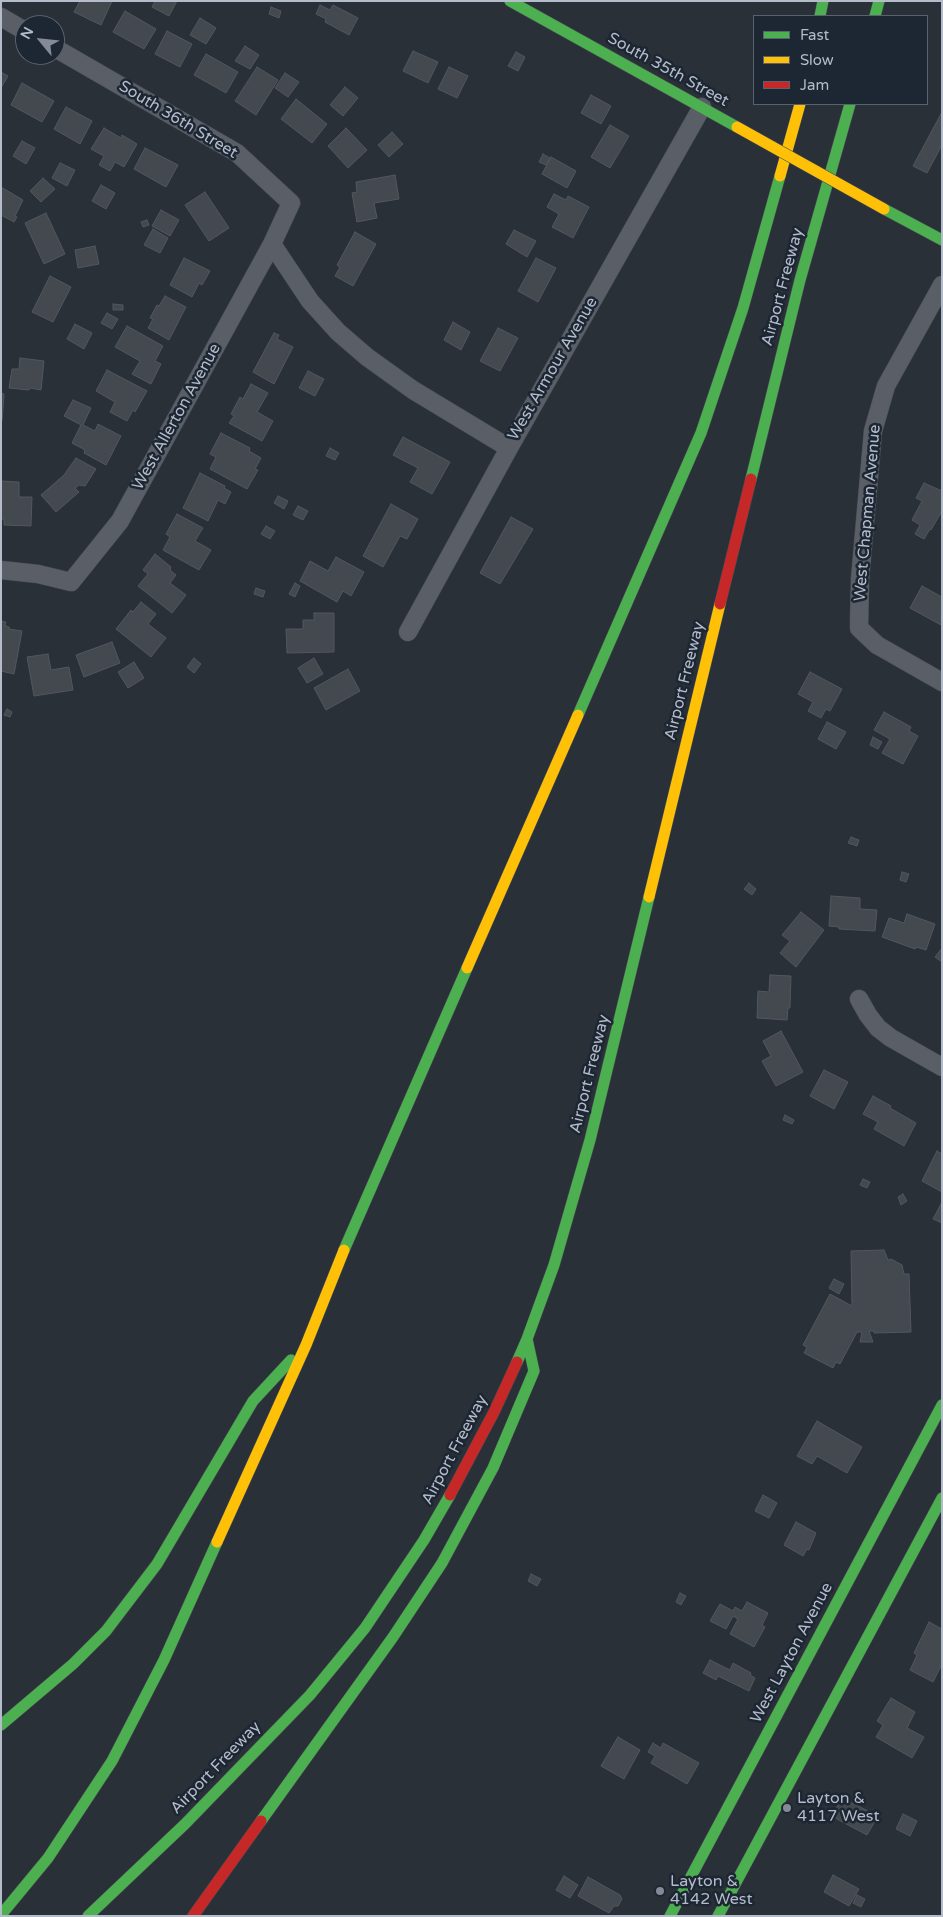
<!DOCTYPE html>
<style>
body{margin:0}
#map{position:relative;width:943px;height:1917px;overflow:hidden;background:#2a3038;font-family:"Varela Round",sans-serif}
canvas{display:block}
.frame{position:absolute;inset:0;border:2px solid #b4bcc9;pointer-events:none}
.legend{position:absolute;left:753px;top:15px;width:175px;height:90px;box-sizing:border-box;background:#1d2633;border:1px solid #59626f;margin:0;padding:6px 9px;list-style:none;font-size:15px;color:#b4bcc9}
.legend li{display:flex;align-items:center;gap:10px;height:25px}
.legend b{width:25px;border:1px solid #59626f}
.north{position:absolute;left:15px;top:15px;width:50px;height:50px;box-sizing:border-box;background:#1d2633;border:1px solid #59626f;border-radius:50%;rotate:298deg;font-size:14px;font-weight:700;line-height:20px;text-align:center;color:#b4bcc9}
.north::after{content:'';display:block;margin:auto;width:18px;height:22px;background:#848b96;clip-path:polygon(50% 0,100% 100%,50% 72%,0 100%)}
</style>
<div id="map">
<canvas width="943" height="1917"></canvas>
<div class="frame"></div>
<ul class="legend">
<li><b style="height:6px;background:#4caf50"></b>Fast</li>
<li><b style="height:6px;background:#ffc107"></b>Slow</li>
<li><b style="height:6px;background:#c62828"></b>Jam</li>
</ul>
<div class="north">N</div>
</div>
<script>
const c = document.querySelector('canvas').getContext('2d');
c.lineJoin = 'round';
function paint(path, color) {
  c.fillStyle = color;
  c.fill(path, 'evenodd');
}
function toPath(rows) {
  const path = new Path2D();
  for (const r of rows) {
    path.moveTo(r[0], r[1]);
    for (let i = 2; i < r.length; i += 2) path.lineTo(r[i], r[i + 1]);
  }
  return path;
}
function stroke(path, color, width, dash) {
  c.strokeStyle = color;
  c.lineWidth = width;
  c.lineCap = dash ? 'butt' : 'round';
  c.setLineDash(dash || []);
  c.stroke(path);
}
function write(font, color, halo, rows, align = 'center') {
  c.font = font + ' "Varela Round",sans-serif';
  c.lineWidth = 5;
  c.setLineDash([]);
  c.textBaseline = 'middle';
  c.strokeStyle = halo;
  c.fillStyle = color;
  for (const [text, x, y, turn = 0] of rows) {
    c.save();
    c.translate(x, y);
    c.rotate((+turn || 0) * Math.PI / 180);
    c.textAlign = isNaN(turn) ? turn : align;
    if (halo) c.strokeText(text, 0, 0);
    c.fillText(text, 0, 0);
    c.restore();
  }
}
const building = toPath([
 [80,1,112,1,101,25,74,12,80,1],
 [155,1,177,1,169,16,152,7,155,1],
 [320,5,330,10,333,5,358,18,349,35,325,22,326,19,316,14,320,5],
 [271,7,281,11,279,18,269,14,271,7],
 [125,11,156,29,144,49,113,32,125,11],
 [200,18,216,28,206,44,190,35,200,18],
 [167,31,192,44,180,67,155,54,167,31],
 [245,46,259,55,250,69,235,61,245,46],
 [413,51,438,62,428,83,403,71,413,51],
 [516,52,525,57,518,71,508,66,516,52],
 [206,54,238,72,226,93,194,75,206,54],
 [257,67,278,80,256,115,235,101,257,67],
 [449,67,468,76,457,98,438,89,449,67],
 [1,72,8,76,1,88,1,72],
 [285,73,299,82,288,97,275,88,285,73],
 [22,83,54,101,42,122,11,105,22,83],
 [345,87,358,98,343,116,330,105,345,87],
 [591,95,611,106,601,124,581,113,591,95],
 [296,99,327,124,312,143,281,119,296,99],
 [66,107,92,121,80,144,54,129,66,107],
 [942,112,942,145,927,173,913,166,942,112],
 [610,125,629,136,610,168,591,157,610,125],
 [104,128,121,138,122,135,137,144,124,167,115,162,110,171,99,165,104,156,91,149,104,128],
 [346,128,367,150,348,168,328,146,346,128],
 [392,132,403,144,389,157,378,145,392,132],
 [22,141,35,148,26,164,13,156,22,141],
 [145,148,178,165,166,187,134,169,145,148],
 [543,154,550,158,546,165,539,162,543,154],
 [551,157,576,171,567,188,542,174,551,157],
 [60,163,75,170,67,186,52,178,60,163],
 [395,175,399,199,374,203,377,218,357,222,352,193,357,192,356,182,395,175],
 [43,178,55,189,41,202,30,191,43,178],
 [101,185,115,193,106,209,92,201,101,185],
 [1,187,23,200,15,216,17,217,14,222,1,215,1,187],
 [205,192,229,228,209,241,185,205,205,192],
 [554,194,566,200,568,196,589,207,573,238,552,227,559,214,547,207,554,194],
 [161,210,179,220,170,236,152,226,161,210],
 [46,213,65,254,44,264,25,223,46,213],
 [147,220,149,225,143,227,141,222,147,220],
 [153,229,168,238,160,253,144,245,153,229],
 [514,230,536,241,527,257,506,244,514,230],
 [355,232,376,244,353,286,335,276,340,267,337,265,355,232],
 [95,246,99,264,78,268,75,250,95,246],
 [184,258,210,271,202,285,199,283,192,297,170,285,184,258],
 [536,258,556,268,538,302,518,291,536,258],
 [50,276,71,287,53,322,32,312,50,276],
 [165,296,186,307,169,340,148,328,153,319,150,318,157,305,159,306,165,296],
 [113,304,123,305,123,310,113,310,113,304],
 [107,313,118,319,112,329,101,323,107,313],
 [453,322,470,332,461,350,444,340,453,322],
 [75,324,92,333,84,349,67,339,75,324],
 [127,326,163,346,155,361,161,364,151,384,132,374,140,361,115,347,127,326],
 [498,328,518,338,500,371,480,361,498,328],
 [274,333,279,335,277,339,293,347,274,384,253,372,274,333],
 [20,358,44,361,41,390,30,388,29,390,9,388,12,369,19,369,20,358],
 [107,370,147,391,135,412,133,410,127,421,110,412,115,402,96,391,107,370],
 [308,371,324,379,315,396,299,388,308,371],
 [251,384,268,393,257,412,273,421,262,441,229,423,234,416,231,414,240,397,243,399,251,384],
 [1,393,4,394,2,421,1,421,1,393],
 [73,400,91,408,83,425,95,431,98,424,121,436,106,465,84,453,85,450,72,443,81,425,64,416,73,400],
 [221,433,250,448,249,451,261,458,255,469,258,470,247,489,210,469,216,457,210,454,221,433],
 [403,437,450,462,432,494,410,482,418,468,393,455,403,437],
 [330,448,339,453,335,460,326,456,330,448],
 [76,458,96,469,85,486,79,485,75,488,79,492,56,512,41,495,64,475,76,458],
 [200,473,225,486,224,488,231,492,225,504,218,500,208,521,183,508,200,473],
 [1,481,19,482,19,497,32,497,31,526,4,525,4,519,1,519,1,481],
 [924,483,942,491,942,511,931,530,930,529,924,539,915,534,920,525,912,520,922,501,916,498,924,483],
 [278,496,288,501,284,509,274,503,278,496],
 [391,504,418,519,407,539,400,536,383,567,363,556,391,504],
 [298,506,308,511,303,520,293,515,298,506],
 [177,514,203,528,195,541,211,550,199,570,163,550,170,537,166,534,177,514],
 [511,517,533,529,500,584,480,573,511,517],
 [266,526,275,531,270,539,261,534,266,526],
 [155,554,171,567,170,570,176,575,170,583,186,595,172,613,138,586,148,574,143,570,155,554],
 [336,557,364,572,351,596,343,591,337,602,300,581,310,561,328,571,336,557],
 [295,583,300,586,295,597,289,594,295,583],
 [922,586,942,597,941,625,910,608,922,586],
 [256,588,265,591,263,597,254,594,256,588],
 [141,602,156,614,148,624,166,638,151,657,116,629,131,610,133,612,141,602],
 [314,613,334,613,334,652,287,653,286,629,303,629,303,620,314,620,314,613],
 [1,621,6,622,5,626,9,627,9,629,22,631,14,674,1,671,1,621],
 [112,642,120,663,84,677,76,655,112,642],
 [48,654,51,670,69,667,73,690,34,696,27,657,48,654],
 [194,658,201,664,194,673,187,667,194,658],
 [314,658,323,674,307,683,298,668,314,658],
 [134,662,144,678,128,688,118,672,134,662],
 [348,669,360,691,326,710,314,688,348,669],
 [810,672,842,689,830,711,826,709,821,718,808,711,813,702,798,694,810,672],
 [7,709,12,712,10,717,4,715,7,709],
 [884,712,911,727,909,731,918,736,903,764,882,753,890,739,874,730,884,712],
 [827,722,846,732,836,749,818,739,827,722],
 [873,737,882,742,878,749,870,745,873,737],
 [851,837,859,840,857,846,848,843,851,837],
 [902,872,909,874,906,882,900,880,902,872],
 [749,883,756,889,752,895,744,889,749,883],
 [831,896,860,898,860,909,877,910,875,931,839,929,839,927,829,926,831,896],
 [801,912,824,930,796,967,780,953,790,941,782,935,801,912],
 [907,914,935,924,926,950,916,947,915,949,882,937,889,918,904,923,907,914],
 [942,948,942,962,935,957,942,948],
 [770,975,791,976,790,1008,788,1008,787,1020,757,1018,758,991,769,992,770,975],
 [781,1031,803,1072,776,1086,762,1061,771,1056,763,1041,781,1031],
 [824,1070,848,1082,834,1109,810,1096,824,1070],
 [873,1096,891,1106,890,1108,916,1123,904,1146,874,1129,878,1122,863,1114,873,1096],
 [785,1115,794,1120,792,1124,783,1120,785,1115],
 [937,1151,942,1154,942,1192,922,1181,937,1151],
 [863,1179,870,1182,867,1188,860,1185,863,1179],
 [903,1194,907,1201,901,1205,898,1197,903,1194],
 [941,1204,942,1205,942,1223,933,1219,941,1204],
 [884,1250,888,1260,891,1259,902,1265,904,1274,909,1274,911,1332,874,1333,874,1331,869,1331,873,1342,860,1342,862,1332,857,1332,840,1364,836,1362,833,1368,804,1353,807,1347,803,1345,830,1294,852,1306,851,1251,884,1250],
 [834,1279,844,1284,839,1294,829,1288,834,1279],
 [817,1421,862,1447,847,1473,817,1456,812,1464,797,1456,817,1421],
 [763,1495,777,1503,769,1518,755,1511,763,1495],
 [796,1522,816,1533,809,1550,807,1549,803,1556,784,1545,796,1522],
 [531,1574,541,1579,537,1586,528,1581,531,1574],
 [680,1593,686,1596,681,1605,676,1602,680,1593],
 [747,1602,768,1613,762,1625,765,1627,754,1647,730,1634,738,1619,733,1616,726,1629,710,1621,720,1604,733,1611,735,1607,742,1611,747,1602],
 [929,1622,942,1629,942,1664,933,1682,910,1670,917,1655,914,1653,929,1622],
 [710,1660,730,1670,733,1663,751,1673,750,1675,755,1678,749,1691,718,1676,716,1680,703,1673,710,1660],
 [891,1698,915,1712,907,1728,924,1737,912,1758,876,1737,883,1725,877,1721,891,1698],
 [618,1737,640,1750,624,1779,601,1766,618,1737],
 [653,1743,661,1748,663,1743,699,1763,687,1784,651,1763,655,1756,648,1752,653,1743],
 [842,1798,878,1816,867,1835,835,1818,837,1814,834,1812,842,1798],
 [903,1814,917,1821,910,1836,896,1829,903,1814],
 [833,1875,859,1889,849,1906,824,1892,833,1875],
 [564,1876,578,1885,570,1898,556,1890,564,1876],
 [588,1877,620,1895,622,1899,618,1906,614,1906,609,1913,578,1896,588,1877],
 [857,1895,865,1899,861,1907,853,1903,857,1895]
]);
paint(building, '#444950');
stroke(building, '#52575f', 1);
const street = toPath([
 [1,17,25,31],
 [55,48,237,153,291,203,272,244,310,301,338,332,367,357,413,390,509,448],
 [942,285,886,386,873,431,860,579,859,628,877,645,942,682],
 [1,570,38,574,71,582,120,521,272,244],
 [408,632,509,448,702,107],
 [859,999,868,1015,878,1028,891,1038,942,1067]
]);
const fast = toPath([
 [510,1,737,127],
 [820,16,823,1],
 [875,16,879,1],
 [884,209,942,240],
 [751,479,800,280,850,104],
 [578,715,701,433,743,308,780,176],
 [344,1250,467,968],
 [517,1362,527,1339,554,1265,590,1140,649,897],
 [1,1725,73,1664,106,1631,157,1564,253,1401,291,1360],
 [261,1821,393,1637,442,1563,493,1468,534,1371,527,1339],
 [1,1915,48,1858,112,1761,164,1660,217,1542],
 [88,1916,185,1824,310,1695,365,1628,424,1540,450,1495],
 [670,1916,942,1405],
 [718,1916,942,1498]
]);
const slow = toPath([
 [780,176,800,104],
 [649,897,720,604],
 [467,968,578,715],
 [217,1542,306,1345,344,1250]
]);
const jam = toPath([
 [720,604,751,479],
 [450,1495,494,1412,517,1362],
 [193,1916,261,1821]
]);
stroke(street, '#484c53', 19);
stroke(fast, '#484c53', 12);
stroke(slow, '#484c53', 12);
stroke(jam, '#484c53', 12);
stroke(street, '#5a5e66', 18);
stroke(fast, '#4caf50', 11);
stroke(slow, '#ffc107', 11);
stroke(jam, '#c62828', 11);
const slowBridge = toPath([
 [737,127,884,209]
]);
stroke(slowBridge, '#484c53', 12, []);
stroke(slowBridge, '#ffc107', 11);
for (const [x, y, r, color] of [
 [787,1808,5,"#848b96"],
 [660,1891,5,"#848b96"]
]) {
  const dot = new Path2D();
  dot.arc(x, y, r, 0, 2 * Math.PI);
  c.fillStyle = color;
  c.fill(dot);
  stroke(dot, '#1d2633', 2);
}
write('16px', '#b4bcc9', '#1d2633', [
 ["South 35th Street",668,70,29],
 ["South 36th Street",178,120,31],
 ["Airport Freeway",783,287,-75],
 ["West Armour Avenue",553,369,-60],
 ["West Allerton Avenue",177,417,-61],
 ["West Chapman Avenue",868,513,-85],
 ["Airport Freeway",685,681,-76],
 ["Airport Freeway",590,1074,-76],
 ["Airport Freeway",455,1450,-62],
 ["West Layton Avenue",792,1653,-62],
 ["Airport Freeway",216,1768,-46]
]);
write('16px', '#b4bcc9', '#1d2633', [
 ["Layton &",797,1799],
 ["4117 West",797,1817],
 ["Layton &",670,1882],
 ["4142 West",670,1900]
], 'left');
</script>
